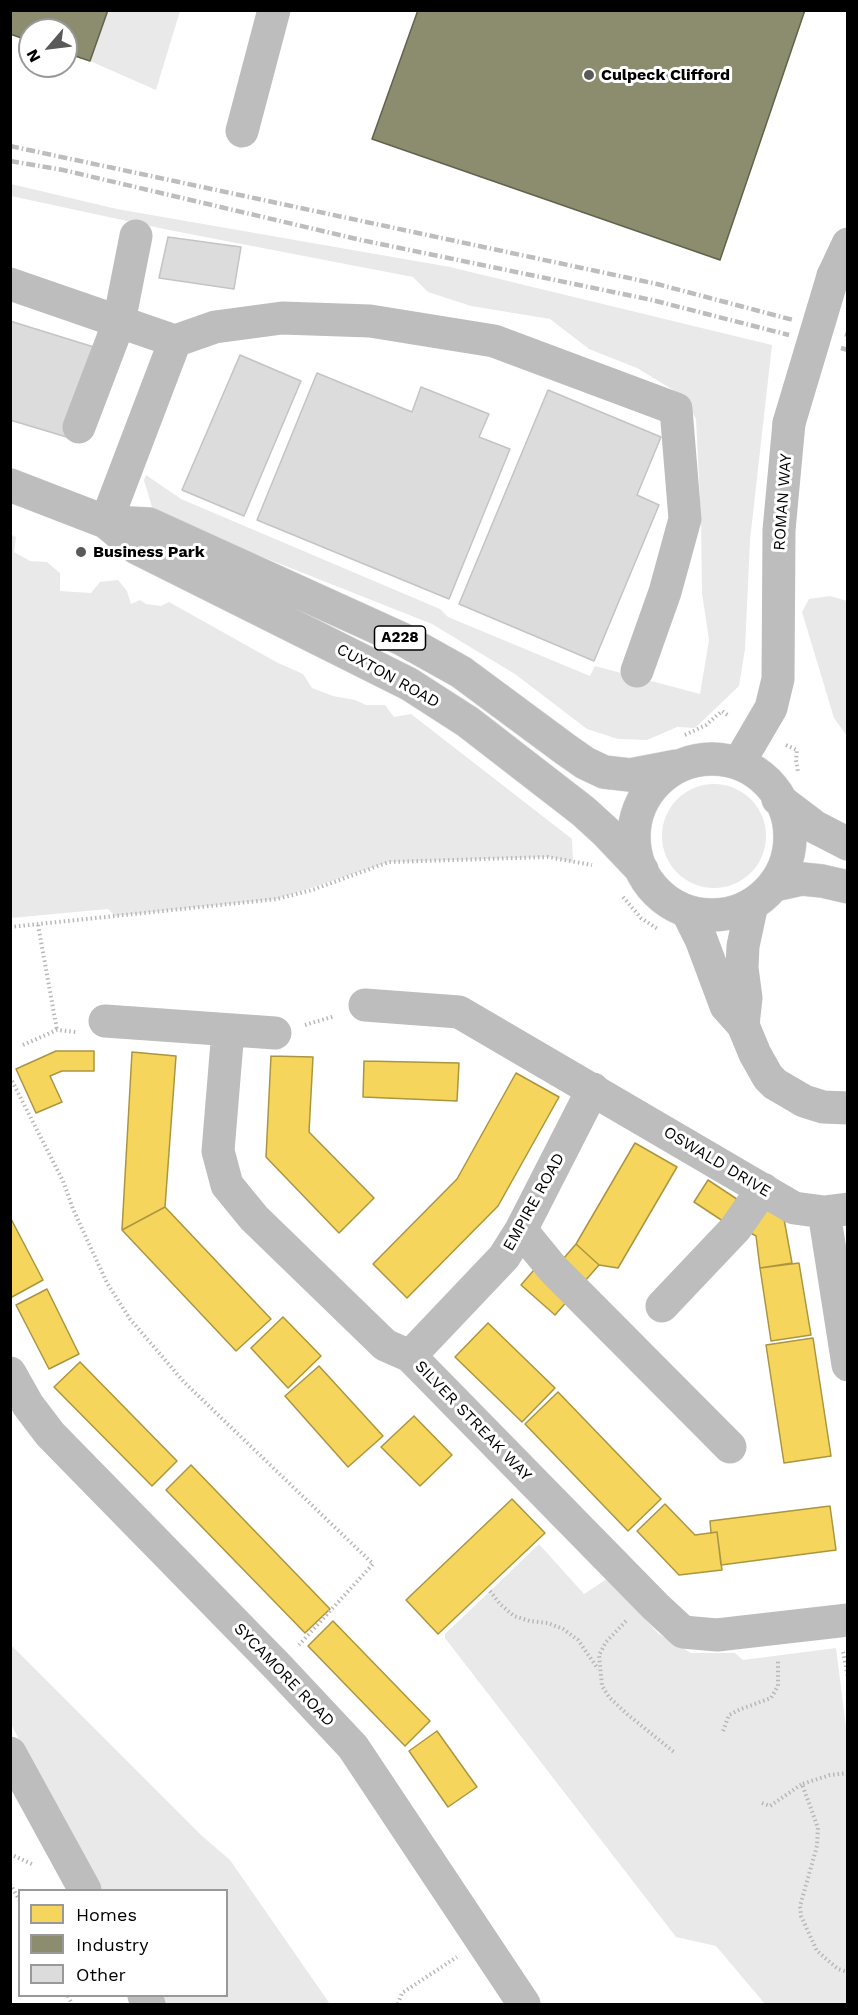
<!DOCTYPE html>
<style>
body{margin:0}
#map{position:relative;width:858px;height:2015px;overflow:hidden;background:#fff;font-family:"Work Sans",sans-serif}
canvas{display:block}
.frame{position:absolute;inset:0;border:12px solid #000;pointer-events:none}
.legend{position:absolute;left:18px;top:1889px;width:210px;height:108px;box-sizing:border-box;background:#fff;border:2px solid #999;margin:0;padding:8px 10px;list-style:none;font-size:18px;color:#000}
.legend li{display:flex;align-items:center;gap:12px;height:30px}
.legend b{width:30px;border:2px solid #999}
.north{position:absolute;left:18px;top:18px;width:60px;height:60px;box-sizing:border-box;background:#fff;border:2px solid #999;border-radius:50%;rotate:242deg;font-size:16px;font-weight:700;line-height:24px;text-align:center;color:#000}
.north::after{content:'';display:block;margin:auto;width:21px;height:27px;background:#595959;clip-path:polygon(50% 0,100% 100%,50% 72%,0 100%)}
</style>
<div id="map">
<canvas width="858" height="2015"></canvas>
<div class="frame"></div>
<ul class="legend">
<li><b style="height:16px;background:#f6d55c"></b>Homes</li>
<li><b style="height:16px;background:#8c8c6e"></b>Industry</li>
<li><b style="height:16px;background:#dcdcdc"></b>Other</li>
</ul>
<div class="north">N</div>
</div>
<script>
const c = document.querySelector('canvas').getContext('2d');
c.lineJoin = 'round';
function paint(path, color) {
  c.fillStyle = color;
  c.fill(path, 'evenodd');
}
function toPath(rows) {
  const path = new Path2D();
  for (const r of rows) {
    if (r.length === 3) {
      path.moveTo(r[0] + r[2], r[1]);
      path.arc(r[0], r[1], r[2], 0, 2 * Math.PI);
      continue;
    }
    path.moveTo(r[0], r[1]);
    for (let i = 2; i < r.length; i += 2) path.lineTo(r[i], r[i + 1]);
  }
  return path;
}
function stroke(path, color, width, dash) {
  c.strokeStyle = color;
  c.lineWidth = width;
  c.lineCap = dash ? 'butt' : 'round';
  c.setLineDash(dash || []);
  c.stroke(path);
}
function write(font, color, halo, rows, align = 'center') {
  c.font = font + ' "Work Sans",sans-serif';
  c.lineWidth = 6;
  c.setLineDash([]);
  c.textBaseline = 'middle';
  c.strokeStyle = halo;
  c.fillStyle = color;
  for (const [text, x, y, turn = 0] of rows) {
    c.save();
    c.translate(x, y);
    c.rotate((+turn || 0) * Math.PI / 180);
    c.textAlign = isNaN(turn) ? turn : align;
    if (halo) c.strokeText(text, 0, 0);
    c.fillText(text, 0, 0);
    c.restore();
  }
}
paint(toPath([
 [108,11,180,11,156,90,90,61],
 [11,184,117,209,450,267,772,345,750,540,745,649,739,686,695,728,677,727,647,740,618,739,587,729,515,674,432,624,154,514,144,480,146,475,181,499,440,609,448,617,590,676,595,666,700,694,709,640,702,593,701,519,696,419,683,396,637,368,589,349,550,319,471,306,428,292,413,277,169,230,11,196],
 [10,534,16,537,14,552,30,561,47,562,60,573,60,591,91,593,100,582,118,580,127,591,131,604,140,600,146,604,161,606,169,602,278,663,303,674,312,688,333,696,355,700,366,705,385,705,394,717,411,714,572,839,573,862,548,857,389,862,277,899,115,916,108,909,11,918],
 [830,596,847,601,847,736,834,718,802,612,809,599],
 [714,836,52],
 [539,1544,584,1594,607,1579,659,1634,691,1653,735,1653,743,1660,836,1648,848,1743,847,2004,765,2004,716,1946,676,1937,445,1638,445,1634],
 [10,1644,201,1835,230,1860,330,2004,166,2004,161,1996,226,1996,226,1890,101,1890,46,1793,11,1724]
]), '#e9e9e9');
const homes = toPath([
 [56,1051,94,1051,94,1071,62,1071,50,1076,62,1102,36,1113,16,1069,56,1051],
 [132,1052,176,1056,165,1207,122,1230,132,1052],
 [271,1056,313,1057,309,1132,374,1198,339,1233,266,1157,271,1056],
 [364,1061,459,1063,457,1101,363,1097,364,1061],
 [516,1073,559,1097,498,1206,407,1298,373,1264,457,1179,516,1073],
 [635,1143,677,1167,618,1268,599,1265,576,1244,635,1143],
 [708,1180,749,1207,735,1229,694,1202,708,1180],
 [763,1205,784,1219,792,1263,760,1268,756,1236,747,1231,763,1205],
 [165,1207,271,1319,236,1351,122,1230,165,1207],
 [10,1217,43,1280,12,1297,10,1294,10,1217],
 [576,1244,599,1265,555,1315,521,1285,540,1263,551,1273,576,1244],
 [799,1263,811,1335,771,1341,760,1268,799,1263],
 [47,1289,79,1354,49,1369,16,1305,47,1289],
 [283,1317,321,1356,288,1388,251,1348,283,1317],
 [488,1323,555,1388,522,1422,455,1357,488,1323],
 [813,1338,831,1456,784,1463,766,1345,813,1338],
 [80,1362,177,1461,152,1486,54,1387,80,1362],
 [319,1366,383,1436,348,1467,285,1396,319,1366],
 [558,1392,661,1499,628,1531,525,1424,558,1392],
 [414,1416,452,1455,420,1486,381,1447,414,1416],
 [191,1465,330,1609,305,1633,166,1490,191,1465],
 [512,1499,545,1533,438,1634,406,1600,512,1499],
 [665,1504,695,1535,717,1532,722,1570,679,1575,637,1531,665,1504],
 [830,1506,836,1550,721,1565,717,1532,711,1533,710,1521,830,1506],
 [333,1621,430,1721,405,1746,308,1646,333,1621],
 [437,1731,477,1787,448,1807,409,1751,437,1731]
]);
paint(homes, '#f6d55c');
stroke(homes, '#ac9540', 1.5);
const industry = toPath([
 [10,10,108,10,90,61,66,53,66,30,30,30,30,41,10,34,10,10],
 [418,10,805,10,720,260,372,139,418,10]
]);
paint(industry, '#8c8c6e');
stroke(industry, '#62624d', 1.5);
const building = toPath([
 [168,237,241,247,234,289,159,278,168,237],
 [10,321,97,348,70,438,10,420,10,321],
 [240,355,301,381,244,516,182,490,240,355],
 [317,373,412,412,421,387,489,414,479,437,510,449,449,599,257,520,317,373],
 [548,390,661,437,637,495,659,505,594,661,459,604,548,390]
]);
paint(building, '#dcdcdc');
stroke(building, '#c4c4c4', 1.5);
const major = toPath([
 [10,485,106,522,149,524,402,639,461,672,565,749,585,763,604,772,630,775,677,766],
 [106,522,137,548,409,684,468,722,583,811,606,832,642,870],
 [712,837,78],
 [778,799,815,827,848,844],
 [775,885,802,879,822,881,848,887]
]);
stroke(major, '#dbdbdb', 34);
stroke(toPath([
 [685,735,706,725,722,711,729,716],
 [786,745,797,750,796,760,798,772],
 [623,897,641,918,659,930],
 [38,925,57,1030],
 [10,927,277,899,312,890,389,862,548,857,592,865],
 [305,1025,335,1016],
 [23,1045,57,1030,76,1032],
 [10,1077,63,1181,73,1209,107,1283,130,1319,184,1382,373,1564,299,1645],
 [490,1591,500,1604,514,1616,530,1621,548,1623,563,1629,578,1640,598,1669],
 [626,1621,606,1642,599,1655,602,1686,609,1697,627,1714,674,1752],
 [843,1652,848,1678],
 [723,1731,729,1715,741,1709,771,1698,778,1686,778,1660],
 [848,1773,830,1775,802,1784,818,1828,817,1846,800,1906,801,1916,817,1951,838,1969,848,1972],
 [762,1803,770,1806,802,1784],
 [10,1854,34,1865],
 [10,1884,20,1901],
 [68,1996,72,2004],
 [398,2004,402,1993,457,1957]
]), '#b8b8b8', 4, [1.5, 3]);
stroke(toPath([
 [242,131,274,10],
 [833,276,848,244],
 [10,284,175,341],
 [79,427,119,322,136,236],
 [106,522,175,341,215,327,282,318,370,321,494,341,676,409,685,519,665,592,637,671],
 [740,761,771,708,778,679,779,530,789,423],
 [688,913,701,939,726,1006,743,1025,755,1054,768,1077,775,1084,804,1101,823,1107,848,1108],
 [365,1005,459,1012,794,1208,824,1212,848,1209],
 [105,1021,275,1033],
 [743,1025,746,998,742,968,743,946,752,904],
 [228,1030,218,1151,227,1185,254,1218,385,1345,410,1356,656,1607,683,1632,717,1635,848,1620],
 [824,1212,848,1365],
 [521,1230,553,1269,730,1447],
 [662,1306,735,1229,763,1189],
 [410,1356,504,1257,521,1230,593,1089],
 [10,1373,28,1405,50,1434,278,1667,353,1747,524,2004],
 [10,1753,85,1890],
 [144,1996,149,2004]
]), '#bdbdbd', 33);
stroke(major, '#bdbdbd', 33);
stroke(toPath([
 [10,146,657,284,793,320],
 [10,161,63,170,361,240,652,300,789,335],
 [845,334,848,335],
 [841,348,848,350]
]), '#bdbdbd', 4.5, [9, 3, 1.5, 3]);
stroke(toPath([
 [789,423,833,276]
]), '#bdbdbd', 33);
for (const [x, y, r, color] of [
 [589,75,6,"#595959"],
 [81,552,6,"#595959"]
]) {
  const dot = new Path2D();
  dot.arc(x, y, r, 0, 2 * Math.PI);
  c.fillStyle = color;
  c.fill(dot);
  stroke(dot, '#fff', 2);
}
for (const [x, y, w] of [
 [400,638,51]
]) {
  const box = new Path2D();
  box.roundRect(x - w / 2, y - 12, w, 24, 4.5);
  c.fillStyle = '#fff';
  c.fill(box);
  stroke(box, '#000', 1.5);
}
write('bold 15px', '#000', null, [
 ["A228",400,638]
]);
write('bold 16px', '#000', '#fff', [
 ["Culpeck Clifford",601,75],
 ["Business Park",93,552]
], 'left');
write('16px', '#000', '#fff', [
 ["ROMAN WAY",783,502,-86],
 ["CUXTON ROAD",388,676,29],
 ["OSWALD DRIVE",717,1162,31],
 ["EMPIRE ROAD",534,1202,-61],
 ["SILVER STREAK WAY",473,1421,46],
 ["SYCAMORE ROAD",284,1675,46]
]);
</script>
